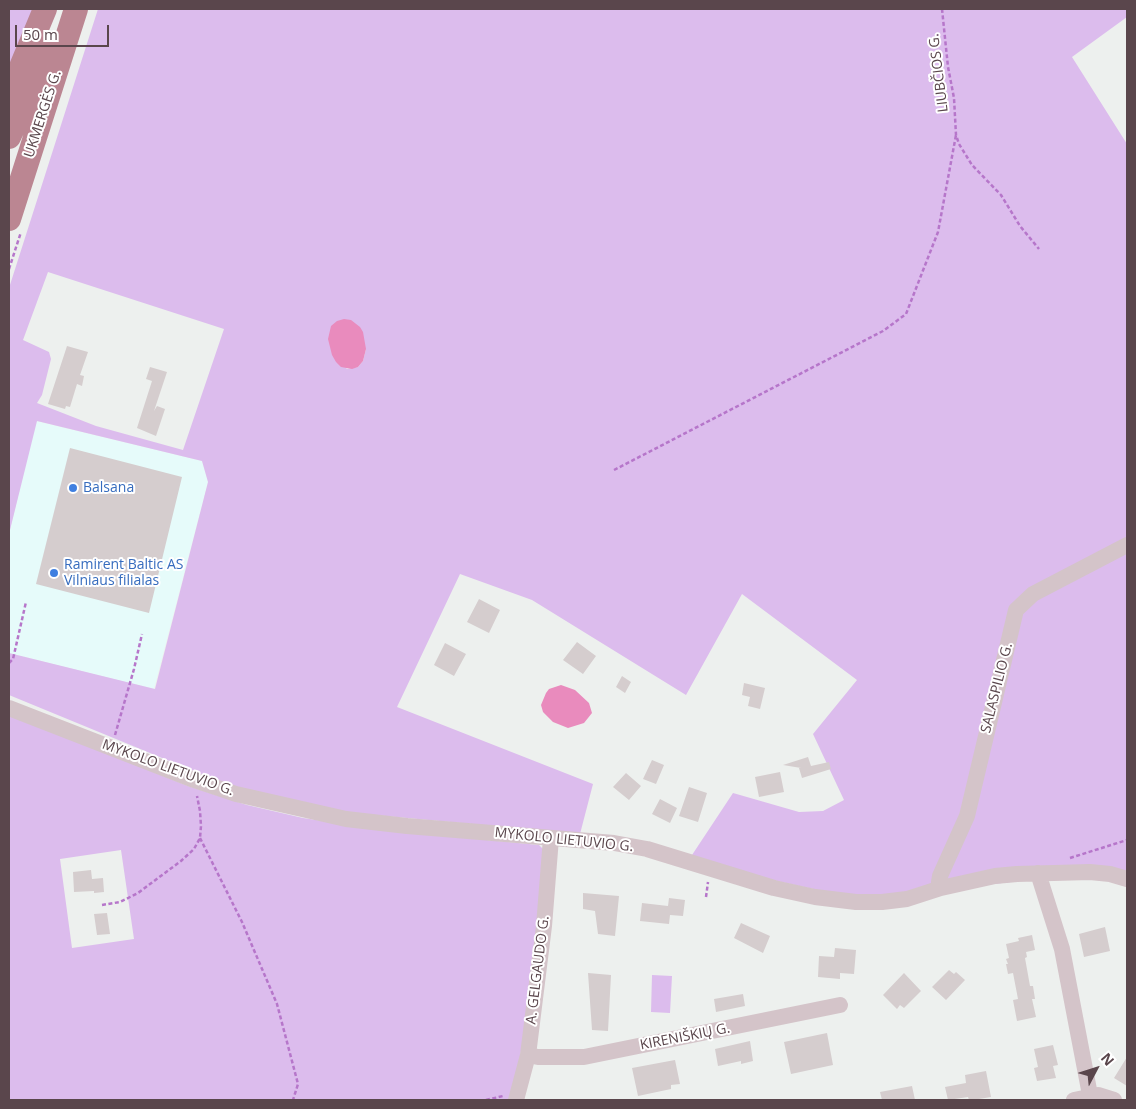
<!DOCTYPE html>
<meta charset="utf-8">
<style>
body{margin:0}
#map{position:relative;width:1136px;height:1109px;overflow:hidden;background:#edf0ee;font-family:"Open Sans",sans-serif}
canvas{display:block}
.frame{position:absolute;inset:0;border:10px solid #5a464c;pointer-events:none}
.north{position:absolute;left:1071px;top:1044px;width:50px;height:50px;-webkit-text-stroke:4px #fff;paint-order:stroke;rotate:50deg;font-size:14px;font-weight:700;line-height:20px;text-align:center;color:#5a464c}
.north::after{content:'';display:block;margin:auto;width:18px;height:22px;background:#5a464c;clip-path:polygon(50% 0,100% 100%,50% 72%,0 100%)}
.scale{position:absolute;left:15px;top:25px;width:94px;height:22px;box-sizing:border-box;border:2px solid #5a464c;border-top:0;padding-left:6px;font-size:15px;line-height:18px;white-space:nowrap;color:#5a464c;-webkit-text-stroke:4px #fff;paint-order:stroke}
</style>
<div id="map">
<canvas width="1136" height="1109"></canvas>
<div class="frame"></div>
<div class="north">N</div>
<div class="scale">50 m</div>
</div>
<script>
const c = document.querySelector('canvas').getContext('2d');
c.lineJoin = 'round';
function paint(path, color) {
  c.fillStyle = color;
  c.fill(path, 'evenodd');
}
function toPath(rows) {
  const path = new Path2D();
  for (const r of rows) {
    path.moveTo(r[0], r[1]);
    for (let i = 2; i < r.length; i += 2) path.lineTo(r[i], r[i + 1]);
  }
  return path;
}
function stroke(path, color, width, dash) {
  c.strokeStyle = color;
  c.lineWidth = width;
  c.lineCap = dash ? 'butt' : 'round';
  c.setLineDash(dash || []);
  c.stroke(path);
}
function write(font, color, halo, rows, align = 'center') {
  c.font = font + ' "Open Sans",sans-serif';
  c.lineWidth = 4;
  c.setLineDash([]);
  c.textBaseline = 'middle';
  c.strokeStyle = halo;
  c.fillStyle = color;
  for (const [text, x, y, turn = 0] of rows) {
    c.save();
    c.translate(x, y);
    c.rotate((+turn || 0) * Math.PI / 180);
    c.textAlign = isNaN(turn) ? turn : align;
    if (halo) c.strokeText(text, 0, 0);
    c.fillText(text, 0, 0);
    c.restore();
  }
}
paint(toPath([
 [36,421,202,461,208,482,154,689,9,653,9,534]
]), '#e6fbfa');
paint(toPath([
 [9,9,34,9,9,73],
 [98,9,1127,9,1127,17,1072,57,1127,144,1127,873,1120,870,885,896,836,894,772,880,692,855,733,793,799,812,823,811,844,800,813,734,857,680,742,594,686,695,532,600,460,574,397,707,593,784,580,834,342,812,240,789,201,774,9,695,9,653,155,689,208,482,202,461,37,421,9,534,9,288],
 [48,272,224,329,183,450,96,426,37,403,42,395,51,359,49,352,23,340],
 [366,349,363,361,358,367,346,369],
 [9,714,188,786,247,805,303,818,393,831,539,845,543,849,535,975,512,1100,9,1100],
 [121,850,134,939,72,948,60,859],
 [652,975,672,976,670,1013,651,1012]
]), '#dcbced');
paint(toPath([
 [344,319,351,320,360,327,363,332,366,349,363,361,358,367,352,369,341,367,336,362,332,355,328,339,331,326,337,321],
 [561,685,575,690,589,703,592,713,584,723,568,728,553,722,543,712,541,705,546,693,549,689]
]), '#e98bbd');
paint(toPath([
 [67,346,88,352,80,375,84,376,82,386,77,384,70,407,66,406,65,409,48,404],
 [150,367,167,372,154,411,157,406,165,409,156,436,137,428,152,381,146,379],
 [70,448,182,477,149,613,36,584],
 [479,599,500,610,489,633,467,622],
 [577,642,596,656,583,674,563,660],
 [445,643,466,654,454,676,434,665],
 [622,676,631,682,625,693,616,687],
 [744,683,765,688,760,709,748,706,750,697,742,695],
 [808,757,811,766,829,762,831,769,802,778,799,768,801,768,783,765],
 [652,760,664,765,656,784,643,779],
 [780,772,784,792,759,797,755,777],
 [626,773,641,786,629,800,613,787],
 [689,787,707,793,698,822,679,816],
 [660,799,677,808,670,823,652,814],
 [91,870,92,879,103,878,104,892,94,893,94,891,74,892,73,872],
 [583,893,619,896,615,936,598,934,595,911,583,909],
 [669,898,685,900,683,916,670,915,669,924,640,921,642,903,668,906],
 [107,913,110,934,97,935,94,914],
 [741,923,770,936,763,953,734,938],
 [1105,927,1110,951,1084,957,1079,934],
 [1032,935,1035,950,1026,952,1027,957,1025,958,1030,986,1033,986,1035,999,1032,999,1036,1017,1017,1021,1013,1000,1018,999,1013,973,1008,974,1006,964,1008,964,1006,959,1009,958,1006,944,1019,941,1018,938],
 [835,948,856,950,854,974,840,973,840,979,818,977,819,956,834,957],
 [949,970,954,974,956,972,965,980,946,1000,932,987],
 [588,973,611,975,608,1031,592,1030],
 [904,973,921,991,904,1008,900,1005,897,1009,883,995],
 [743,994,745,1006,716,1012,714,999],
 [827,1033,833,1065,791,1074,784,1042],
 [750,1041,753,1061,741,1064,741,1061,718,1066,715,1049],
 [1053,1045,1058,1065,1053,1066,1056,1078,1037,1081,1034,1068,1038,1067,1034,1049],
 [1127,1057,1127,1086,1114,1078],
 [675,1060,680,1084,671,1085,671,1089,638,1096,632,1068],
 [986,1071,991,1097,973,1100,969,1100,968,1097,948,1100,945,1087,966,1083,965,1075],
 [912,1086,915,1100,882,1100,880,1092]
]), '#d5cdce');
stroke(toPath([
 [942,9,948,67,954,98,956,135,959,144,972,165,1001,195,1020,226,1039,249],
 [9,269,21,232],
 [614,470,883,331,906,314,938,232,956,135],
 [9,663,13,659,26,602],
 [115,735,134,669,142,634],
 [200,838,242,922,277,1004,298,1084,293,1100],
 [1070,858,1127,840],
 [706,897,708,882],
 [102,905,120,902,138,893,181,861,194,849,200,838,201,826,200,811,197,796],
 [486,1100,503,1096]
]), '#b676ca', 2.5, [4, 2.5]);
stroke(toPath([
 [9,708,194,780,236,794,346,819,407,826,614,843,647,849,774,888,815,897,856,902,882,902,907,899,941,888,995,876,1017,874,1090,872,1110,874,1127,879],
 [1038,873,1062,949,1090,1095],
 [941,888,939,882,940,876,967,816,1016,610,1033,594,1127,545],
 [528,1055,538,1057,584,1057,840,1005],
 [516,1100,528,1055,544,926,551,838],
 [1074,1100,1098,1095,1114,1100]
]), '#d4c4c9', 16);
stroke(toPath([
 [9,96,45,9],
 [9,137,51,46],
 [9,219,76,9]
]), '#bb8692', 24);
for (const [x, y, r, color] of [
 [73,488,5,"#3f7fe0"],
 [54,573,5,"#3f7fe0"]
]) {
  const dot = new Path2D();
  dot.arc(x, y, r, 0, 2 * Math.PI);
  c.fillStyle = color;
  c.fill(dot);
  stroke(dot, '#fff', 2);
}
write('14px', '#5a464c', '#fff', [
 ["LIUBČIOS G.",939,73,-97],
 ["UKMERGĖS G.",43,114,-72],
 ["SALASPILIO G.",997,688,-76],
 ["MYKOLO LIETUVIO G.",168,768,20],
 ["MYKOLO LIETUVIO G.",564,840,6],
 ["A. GELGAUDO G.",538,970,-83],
 ["KIRENIŠKIŲ G.",685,1037,-11]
]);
write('14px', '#366cbe', '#fff', [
 ["Balsana",83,488],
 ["Ramirent Baltic AS",64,565],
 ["Vilniaus filialas",64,581]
], 'left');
</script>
